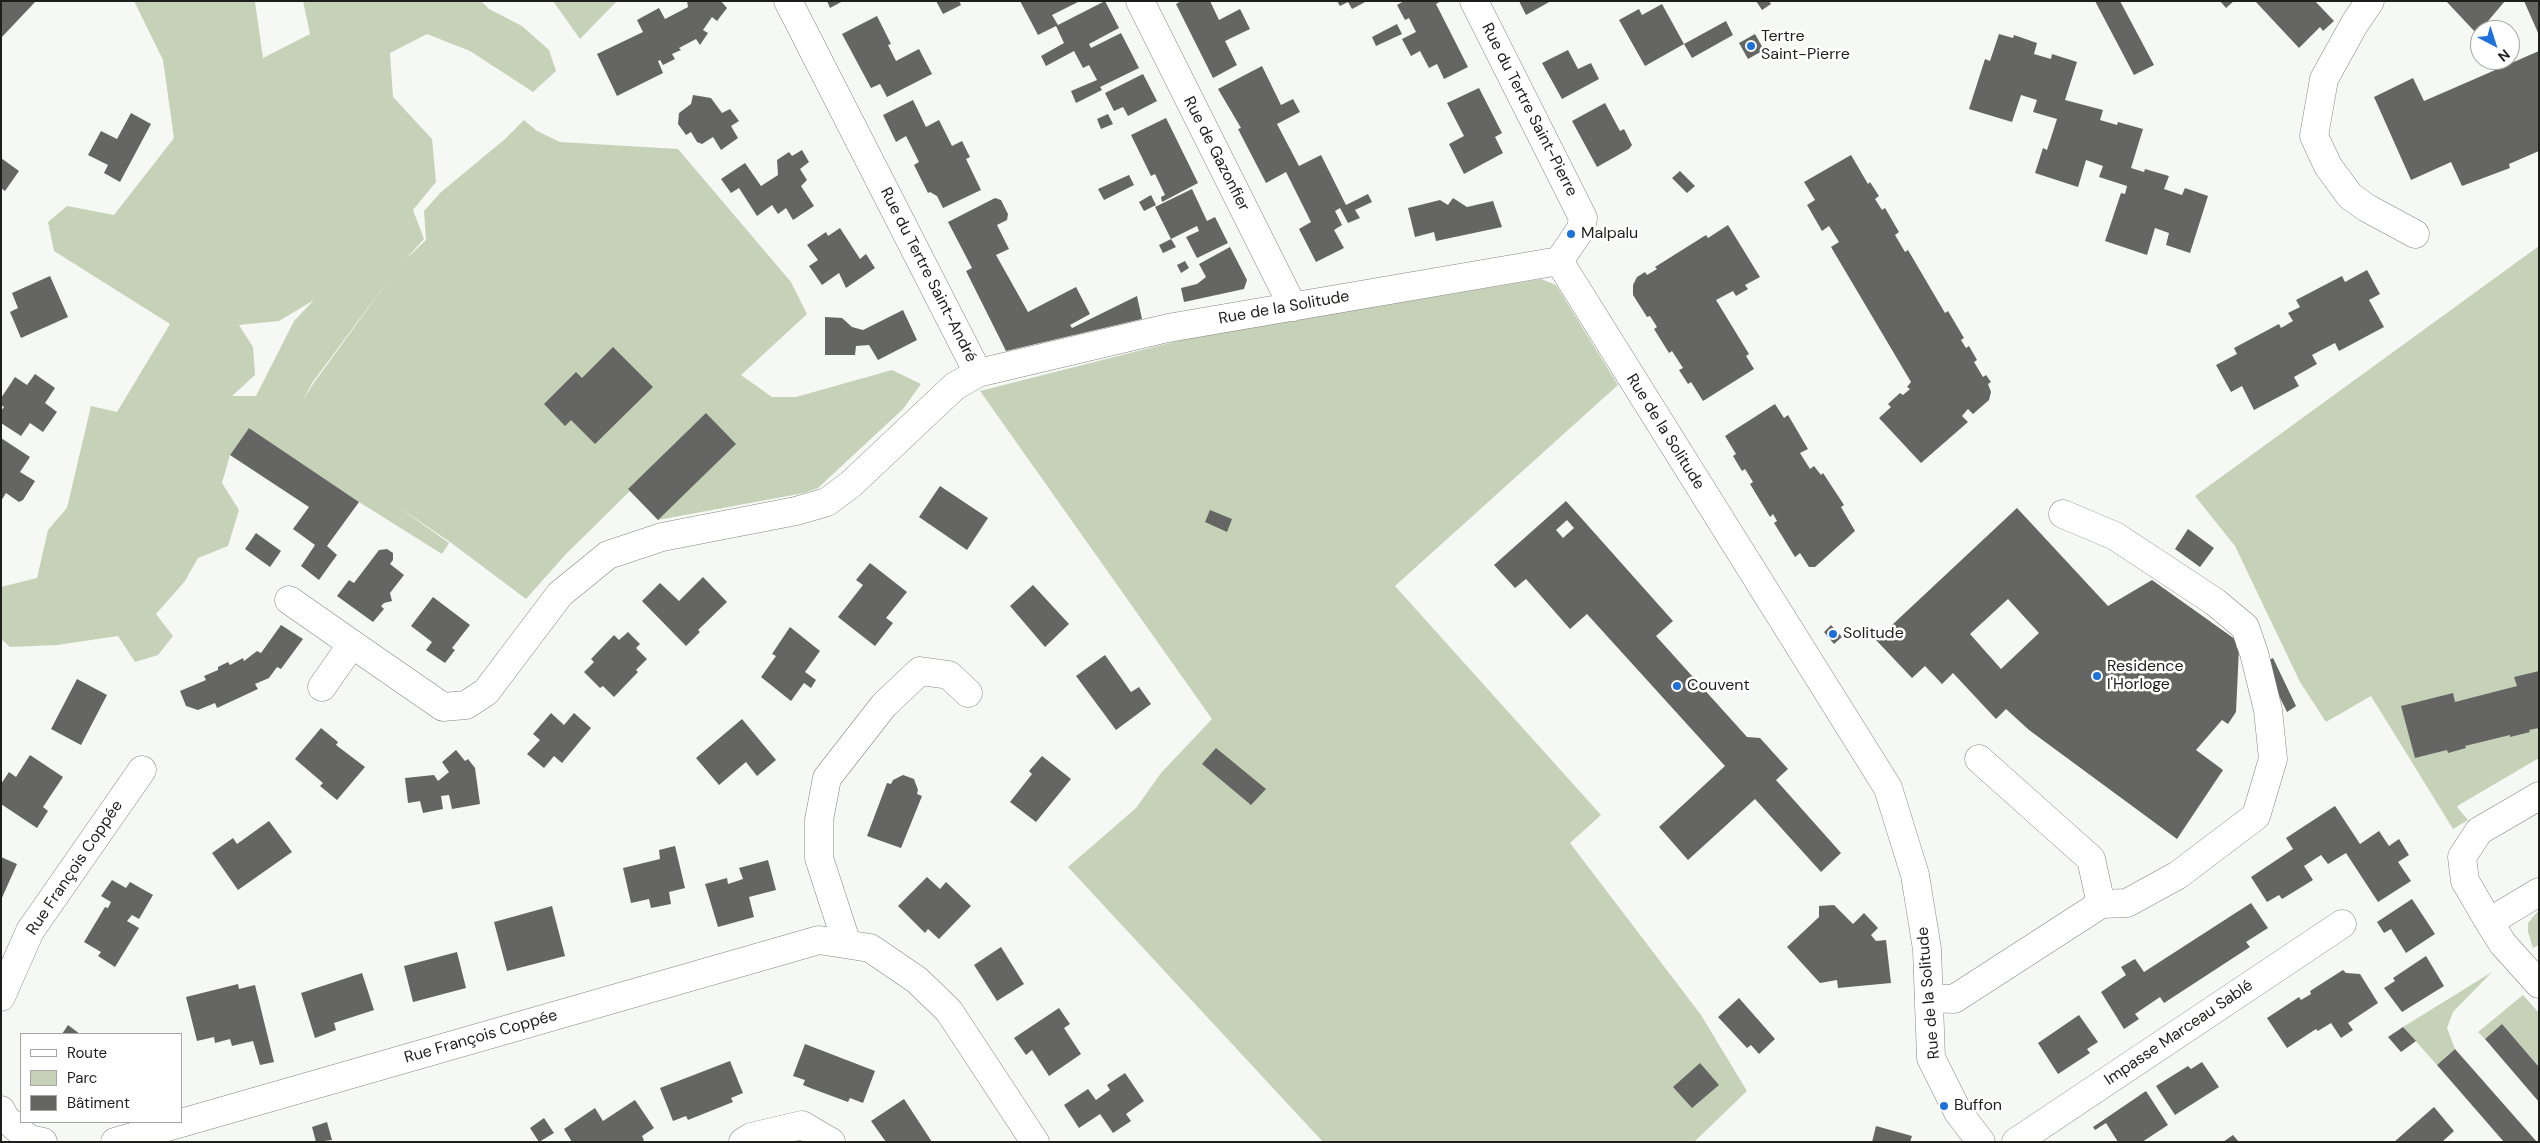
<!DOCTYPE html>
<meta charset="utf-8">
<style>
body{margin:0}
#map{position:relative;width:2540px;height:1143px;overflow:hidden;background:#f6f8f4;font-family:"DM Sans",sans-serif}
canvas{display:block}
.frame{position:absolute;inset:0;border:2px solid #1e1e1d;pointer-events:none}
.legend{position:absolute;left:20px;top:1033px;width:162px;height:90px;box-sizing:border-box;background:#fff;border:1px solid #a5a5a5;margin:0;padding:6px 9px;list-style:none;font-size:15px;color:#1e1e1d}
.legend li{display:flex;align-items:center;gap:10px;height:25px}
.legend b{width:25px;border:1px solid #a5a5a5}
.north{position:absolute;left:2470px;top:20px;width:50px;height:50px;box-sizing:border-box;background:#fff;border:1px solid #a5a5a5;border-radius:50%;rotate:140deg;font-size:14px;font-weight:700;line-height:20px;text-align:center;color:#1e1e1d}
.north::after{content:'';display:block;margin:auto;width:18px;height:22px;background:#1d71db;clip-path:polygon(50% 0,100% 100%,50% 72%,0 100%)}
</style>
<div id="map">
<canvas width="2540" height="1143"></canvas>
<div class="frame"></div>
<ul class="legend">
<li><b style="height:6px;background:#fff"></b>Route</li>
<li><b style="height:14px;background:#c6d2b8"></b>Parc</li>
<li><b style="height:14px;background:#656663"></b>Bâtiment</li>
</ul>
<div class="north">N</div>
</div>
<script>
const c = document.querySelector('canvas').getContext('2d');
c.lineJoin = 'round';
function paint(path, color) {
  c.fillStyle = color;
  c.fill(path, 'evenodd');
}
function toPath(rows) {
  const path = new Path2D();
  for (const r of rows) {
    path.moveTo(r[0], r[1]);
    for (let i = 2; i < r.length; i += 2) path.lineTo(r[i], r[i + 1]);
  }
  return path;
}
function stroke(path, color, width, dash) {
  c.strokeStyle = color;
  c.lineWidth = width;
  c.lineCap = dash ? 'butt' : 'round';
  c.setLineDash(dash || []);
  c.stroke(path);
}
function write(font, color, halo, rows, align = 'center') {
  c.font = font + ' "DM Sans",sans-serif';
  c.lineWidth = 5;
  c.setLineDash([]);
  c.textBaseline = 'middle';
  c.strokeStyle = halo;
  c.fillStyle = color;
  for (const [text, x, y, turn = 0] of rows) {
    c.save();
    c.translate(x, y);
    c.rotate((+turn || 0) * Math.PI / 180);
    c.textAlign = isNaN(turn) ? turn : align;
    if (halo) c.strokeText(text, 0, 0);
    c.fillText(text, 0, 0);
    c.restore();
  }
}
paint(toPath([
 [134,1,255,2,263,58,310,34,303,1,481,1,489,9,522,26,549,50,556,71,533,92,470,51,427,34,390,53,393,97,432,139,436,182,413,210,424,239,405,260,426,240,424,211,440,193,505,139,524,120,537,131,560,142,678,149,791,282,807,314,741,375,772,397,796,397,892,370,921,384,903,409,818,488,804,493,658,520,630,491,566,554,526,599,450,542,397,506,449,543,442,554,359,502,249,428,230,455,222,483,239,510,228,546,198,558,185,581,156,614,173,636,158,655,135,662,118,636,57,645,10,647,1,639,1,587,37,578,48,530,67,508,91,406,117,412,170,324,54,251,48,222,67,206,114,215,174,138,163,60],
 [393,274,313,384,303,400,312,383],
 [314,300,294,321,256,396,232,396,255,375,253,347,239,325,279,321],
 [553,1,617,1,580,39],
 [2539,246,2539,758,2459,805,2457,807,2468,820,2453,829,2371,696,2326,722,2300,682,2235,546,2195,496],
 [1541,279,1556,285,1618,385,1395,586,1601,815,1570,843,1701,1015,1747,1091,1694,1142,1323,1142,1068,867,1136,808,1161,773,1212,719,980,391,1193,337],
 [2538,911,2539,945,2533,948,2528,932,2528,923],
 [2492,972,2453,1012,2447,1028,2455,1049,2437,1065,2403,1027],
 [2523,995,2539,1013,2539,1067,2502,1024,2485,1039,2478,1032]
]), '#c6d2b8');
paint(toPath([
 [1,1,36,1,1,38],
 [687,1,721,1,727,8,717,21,712,17,703,30,708,33,700,45,696,39,679,48,681,50,672,54,675,59,663,65,660,60,658,61,663,73,617,96,597,54,643,32,637,20,659,8,665,19,688,7],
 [827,1,843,1,830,8],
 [936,1,959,1,961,5,943,14],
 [1020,1,1080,1,1052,15,1058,25,1105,1,1119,28,1089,44,1091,48,1121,33,1139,68,1100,87,1102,90,1076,103,1071,91,1097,80,1089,65,1083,68,1074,51,1046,66,1041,56,1064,43,1056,26,1038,35],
 [1181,1,1210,1,1219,20,1240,9,1250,29,1225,41,1237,65,1213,78,1176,4],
 [1337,1,1367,1,1352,9,1348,2,1340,6],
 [1404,1,1441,1,1436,4,1468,67,1444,79,1437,64,1429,68,1420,51,1411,56,1402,39,1416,32,1409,18,1405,20,1397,5],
 [1519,1,1551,1,1526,15],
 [1756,1,1769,1,1771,4,1762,10],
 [2095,1,2120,1,2154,65,2134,75],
 [2220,1,2234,1,2226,8],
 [2255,1,2315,1,2334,21,2323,31,2320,27,2299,48],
 [2446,1,2505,1,2477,34],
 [2524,1,2539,1,2539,35],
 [1662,4,1684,44,1645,66,1619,20,1639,9,1642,15],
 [877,16,891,44,888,45,896,61,919,49,932,74,887,97,880,84,871,88,842,34],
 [1726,21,1733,35,1692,58,1684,44],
 [1397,24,1402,34,1376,46,1372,37],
 [1755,34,1764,50,1748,59,1739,43],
 [1999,34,2013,38,2014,35,2037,43,2034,54,2051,59,2052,54,2077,62,2065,100,2103,110,2100,120,2117,125,2118,122,2143,129,2131,168,2144,172,2145,169,2169,176,2164,189,2182,195,2185,188,2208,196,2190,253,2166,245,2169,233,2155,228,2147,255,2105,241,2121,193,2125,194,2127,186,2099,177,2103,166,2086,160,2078,187,2035,173,2043,148,2047,150,2057,119,2033,112,2037,100,2021,95,2012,122,1969,109,1985,59,1990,61],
 [1568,50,1578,69,1591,63,1599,79,1562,99,1542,63],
 [2539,51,2539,151,2509,164,2510,168,2462,186,2451,162,2411,180,2374,97,2413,78,2424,101],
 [1262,66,1281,105,1293,99,1300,112,1277,124,1299,166,1321,155,1346,205,1368,194,1372,202,1355,210,1360,218,1348,223,1340,208,1335,211,1342,225,1334,230,1344,248,1316,262,1299,229,1311,222,1286,172,1266,183,1238,129,1241,128,1218,89],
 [1143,74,1157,101,1128,116,1123,107,1114,111,1105,93],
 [1479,88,1502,133,1495,137,1503,153,1464,174,1449,144,1464,136,1447,103],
 [693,95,711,98,722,113,730,109,739,121,731,126,738,138,721,150,713,137,702,144,697,142,691,132,686,135,678,124,679,113,691,104],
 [913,100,926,127,939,120,952,146,962,141,970,157,966,159,981,190,943,208,937,196,930,192,928,193,914,165,919,162,906,136,896,142,883,115],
 [1605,103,1620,131,1624,129,1632,145,1629,149,1597,167,1572,121],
 [131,113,151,124,120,182,104,173,108,165,88,155,101,131,117,139],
 [1108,114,1113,124,1101,129,1097,119],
 [1166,118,1198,183,1162,202,1161,197,1165,195,1155,174,1151,176,1131,135],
 [802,150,809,162,800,169,807,180,801,186,814,206,793,220,786,208,778,214,772,205,757,216,739,188,731,193,721,179,745,163,761,186,778,175,777,160,789,152,792,156],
 [1851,155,1868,184,1870,182,1879,196,1875,199,1882,210,1885,208,1899,232,1895,235,1905,252,1908,250,1945,313,1948,311,1964,338,1961,340,1966,348,1969,346,1977,360,1974,362,1983,377,1986,375,1991,382,1988,384,1991,392,1989,400,1973,414,1968,409,1962,416,1968,422,1921,463,1879,418,1891,407,1888,404,1900,393,1903,395,1910,389,1907,387,1911,382,1831,247,1839,242,1829,226,1822,231,1807,205,1815,200,1804,182],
 [1,158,19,171,5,191,1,188],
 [1680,171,1695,186,1687,193,1672,178],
 [1129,175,1134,185,1104,200,1098,189],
 [1192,189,1207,221,1215,217,1228,243,1197,258,1186,237,1199,231,1197,226,1171,239,1155,207],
 [1151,195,1156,205,1144,211,1139,202],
 [995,198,1001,200,1008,214,1007,220,997,225,1009,249,996,255,1028,312,1076,287,1090,314,1070,325,1072,328,1137,296,1142,319,1006,351,966,271,972,268,948,222],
 [1453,198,1467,207,1493,201,1502,227,1436,241,1434,232,1415,237,1408,208,1440,200,1448,205],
 [1728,225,1760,277,1745,285,1748,289,1736,296,1733,291,1716,300,1749,354,1746,356,1754,369,1703,401,1691,382,1688,384,1679,370,1683,368,1672,351,1669,353,1654,329,1657,327,1650,316,1647,317,1633,295,1633,285,1637,277,1645,272,1647,275,1657,269,1655,267,1706,235,1708,238],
 [840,228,860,259,866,254,875,268,846,288,839,273,822,285,809,266,818,260,807,245,826,232,828,236],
 [1171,239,1176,247,1163,253,1159,245],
 [1230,247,1247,280,1244,289,1184,302,1181,288,1197,284,1206,277,1199,264],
 [1185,261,1189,268,1181,273,1177,265],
 [2367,270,2380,294,2369,300,2384,327,2339,351,2335,343,2312,355,2317,364,2294,377,2299,386,2254,410,2242,386,2231,392,2216,365,2237,354,2234,348,2279,324,2281,328,2293,321,2288,313,2300,307,2296,300,2342,276,2345,282],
 [50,276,68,317,21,338,10,312,18,308,12,293],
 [903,310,917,340,878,360,869,345,856,346,855,355,825,355,825,317,842,318,852,327,863,330],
 [613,347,653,387,595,444,571,420,565,426,544,404,576,372,582,378],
 [35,374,55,388,45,403,57,412,43,432,30,423,21,436,1,423,1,411,4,407,1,405,1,398,15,377,27,385],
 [1775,404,1784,418,1788,415,1808,449,1800,453,1810,469,1814,466,1821,475,1823,473,1844,505,1841,507,1855,531,1815,567,1809,567,1800,553,1795,557,1774,523,1777,521,1773,514,1770,517,1750,484,1753,482,1745,469,1742,471,1733,456,1736,454,1725,436],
 [706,413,736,444,658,520,628,489],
 [249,428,359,502,327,546,337,555,319,580,301,566,315,545,293,529,309,507,230,455],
 [1,438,30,457,20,472,35,481,23,500,19,502,6,493,1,501],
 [940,486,988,518,967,550,919,517],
 [1566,501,1673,621,1656,636,1747,737,1760,738,1788,769,1776,780,1841,853,1821,872,1755,799,1688,860,1659,827,1725,766,1587,614,1570,629,1526,579,1515,588,1494,565],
 [1567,520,1574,528,1563,538,1556,530],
 [2017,508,2108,606,2152,580,2239,642,2236,647,2239,648,2236,712,2228,724,2222,720,2196,750,2223,770,2177,839,2029,730,2006,709,1996,719,1953,673,1942,684,1925,666,1912,678,1876,640],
 [2008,599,2039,633,2001,669,1970,634],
 [1210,510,1232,519,1227,532,1205,522],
 [2188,529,2214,548,2200,567,2175,549],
 [256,533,281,551,270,567,245,549],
 [387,549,393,553,393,560,390,564,404,575,390,593,392,601,384,603,381,606,384,609,373,622,337,596,349,580,354,583,379,550],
 [870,563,907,592,886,618,893,623,875,646,838,617,863,585,856,580],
 [703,577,727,602,698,630,700,632,686,646,642,601,660,583,679,601],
 [1033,585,1069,624,1045,647,1010,606],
 [433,597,470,625,452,648,455,650,445,663,426,650,432,642,411,626],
 [281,625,303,639,281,669,277,667,269,678,255,684,258,689,217,708,215,703,198,710,186,706,180,691,206,680,204,676,218,670,218,667,228,662,230,665,243,658,244,661,257,651,261,653],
 [1831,625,1842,637,1834,644,1824,632],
 [790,627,820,651,805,672,816,680,811,688,804,683,791,701,761,677,776,656,772,654],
 [628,632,640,644,636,648,647,659,636,670,638,672,614,697,603,686,600,688,584,672,594,662,591,659,614,635,619,640],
 [1105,655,1131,692,1139,687,1151,704,1116,730,1076,676],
 [2273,658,2296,706,2287,712,2263,663],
 [2539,671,2539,728,2529,730,2530,732,2510,737,2510,735,2465,746,2466,748,2448,753,2447,750,2415,758,2401,706,2453,693,2455,702,2517,686,2514,677],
 [77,679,107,695,81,745,51,729],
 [551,713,564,725,574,713,591,728,562,763,554,756,544,768,527,754,540,740,533,734],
 [742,719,776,760,757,776,746,762,719,785,696,758],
 [321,728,338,742,336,745,365,767,337,800,320,786,323,783,295,759],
 [1216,748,1266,789,1251,805,1202,764],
 [456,750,465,761,468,759,475,768,480,804,452,809,449,795,441,796,443,809,423,813,420,801,408,803,405,778,434,775,438,781,449,772,442,762],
 [30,755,63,777,43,807,48,811,37,828,1,804,1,784,9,772,16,777],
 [1042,756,1071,779,1036,822,1010,802,1032,774,1029,771],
 [903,775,914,779,918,790,917,794,922,796,901,848,867,836,887,783,891,784,893,780],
 [2335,806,2360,844,2379,831,2389,846,2399,839,2409,855,2398,862,2411,881,2378,902,2346,853,2328,864,2321,855,2304,866,2313,880,2282,899,2279,895,2267,902,2251,877,2293,849,2286,838],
 [269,821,292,852,238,890,212,853,233,838,237,844],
 [675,846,685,888,669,892,671,904,651,908,649,899,631,903,623,868,660,859,659,850],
 [1,857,17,864,1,900],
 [768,860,776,890,749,897,754,917,718,927,705,884,727,878,728,884,743,879,739,868],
 [927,877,940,889,946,882,971,906,939,939,928,929,925,933,898,906],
 [112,880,126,888,130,882,153,895,139,919,132,915,127,921,139,928,115,967,98,956,101,952,84,942,105,907,108,908,111,902,101,896],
 [2412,899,2435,934,2406,953,2391,929,2384,933,2377,922],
 [2251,903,2268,928,2246,942,2250,947,2164,1003,2160,997,2135,1014,2139,1019,2124,1029,2101,992,2126,975,2121,967,2135,959,2144,972],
 [1834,905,1853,924,1864,913,1878,928,1871,935,1876,941,1886,940,1891,983,1838,988,1837,980,1820,983,1787,947,1819,917,1819,906],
 [552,906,565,956,507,971,494,922],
 [1001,947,1024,984,997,1001,974,965],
 [457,952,466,988,413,1002,404,966],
 [2426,956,2444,986,2402,1012,2384,988,2395,981,2393,978],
 [2343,970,2346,973,2360,974,2378,1003,2348,1023,2353,1030,2341,1038,2331,1023,2318,1031,2316,1029,2287,1048,2267,1018,2299,997,2301,1000,2311,994,2310,991],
 [362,973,374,1010,334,1023,336,1030,315,1038,301,993],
 [238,984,239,989,255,985,274,1062,260,1065,253,1041,232,1046,230,1039,215,1043,214,1037,197,1041,186,997],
 [1739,998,1775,1039,1759,1054,1751,1045,1747,1048,1718,1017],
 [1059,1008,1070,1024,1064,1028,1081,1054,1049,1076,1032,1050,1026,1055,1014,1038],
 [2079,1015,2098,1042,2087,1049,2090,1053,2058,1074,2038,1043],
 [2502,1024,2539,1067,2539,1102,2485,1039],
 [68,1025,80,1034,62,1034],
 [2403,1027,2416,1041,2401,1052,2388,1037],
 [805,1044,875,1071,863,1103,850,1098,848,1102,813,1089,803,1085,805,1080,793,1076],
 [2455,1049,2537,1142,2504,1142,2437,1065],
 [730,1061,743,1093,731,1098,733,1102,688,1120,686,1116,673,1121,660,1088],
 [2202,1062,2219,1087,2175,1115,2156,1086,2188,1066,2191,1069],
 [1700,1063,1719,1085,1692,1108,1673,1087],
 [1125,1073,1144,1101,1126,1114,1131,1121,1113,1133,1100,1114,1079,1128,1064,1105,1088,1089,1096,1100,1110,1090,1107,1085],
 [2146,1091,2168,1125,2142,1142,2118,1142,2106,1123,2095,1130,2093,1127],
 [904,1099,932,1142,886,1142,871,1121],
 [635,1100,654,1128,642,1136,644,1140,642,1142,572,1142,564,1129,595,1108,603,1121],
 [2434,1107,2454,1131,2442,1142,2394,1142],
 [544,1118,554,1133,539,1142,530,1128],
 [327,1122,332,1140,316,1142,312,1127],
 [1876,1126,1912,1136,1910,1142,1872,1142],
 [2233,1135,2239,1142,2223,1142]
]), '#656663');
const minor = toPath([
 [788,1,978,373],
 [1140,1,1293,307],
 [1474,1,1583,218,1581,229,1559,261],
 [2370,1,2355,23,2324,79,2314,136,2328,166,2350,196,2367,208,2415,234],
 [1559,261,1888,788,1915,875,1927,949,1931,1058,1958,1112,1981,1142],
 [289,600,352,644],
 [322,687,352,644,443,707,466,705,486,692,560,594,608,555,662,537,796,511,827,502,851,484,955,386,978,373,1168,328,1559,261],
 [1979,759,2091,859,2101,904],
 [2539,796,2479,831,2462,857,2465,881,2489,922,2503,944,2539,984],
 [2489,922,2539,892],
 [847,944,819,858,819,820,827,778,884,705,920,671,949,675,968,693],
 [1,997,30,931,142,770],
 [1929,998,1954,999,2101,904,2127,903,2178,875,2256,816,2273,759,2268,710,2254,653,2245,627,2215,602,2115,536,2063,514],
 [1,1110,5,1118,29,1139,43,1142],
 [115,1142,819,940,870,948,917,980,949,1011,1035,1142],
 [743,1142,751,1137,802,1125,831,1142],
 [2016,1142,2342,924]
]);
stroke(minor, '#858783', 29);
stroke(minor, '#fff', 28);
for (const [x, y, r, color] of [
 [1751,46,5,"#1d71db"],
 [1571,234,5,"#1d71db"],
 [1833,634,5,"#1d71db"],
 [2097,676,5,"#1d71db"],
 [1677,686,5,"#1d71db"],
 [1944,1106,5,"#1d71db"]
]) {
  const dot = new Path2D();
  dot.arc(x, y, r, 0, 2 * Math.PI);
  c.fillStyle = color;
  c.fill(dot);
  stroke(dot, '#fff', 2);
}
write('16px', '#1e1e1d', '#fff', [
 ["Tertre",1761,37],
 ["Saint-Pierre",1761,55],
 ["Malpalu",1581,234],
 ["Solitude",1843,634],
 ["Residence",2107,667],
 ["l'Horloge",2107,685],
 ["Couvent",1687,686],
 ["Buffon",1954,1106]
], 'left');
write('16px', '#1e1e1d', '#fff', [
 ["Rue du Tertre Saint-Pierre",1529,110,63],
 ["Rue de Gazonfier",1216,154,63],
 ["Rue du Tertre Saint-André",928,275,63],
 ["Rue de la Solitude",1284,308,-10],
 ["Rue de la Solitude",1665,432,58],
 ["Rue François Coppée",75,868,-56],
 ["Rue de la Solitude",1929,993,-95],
 ["Impasse Marceau Sablé",2179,1033,-34],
 ["Rue François Coppée",481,1037,-16]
]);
</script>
